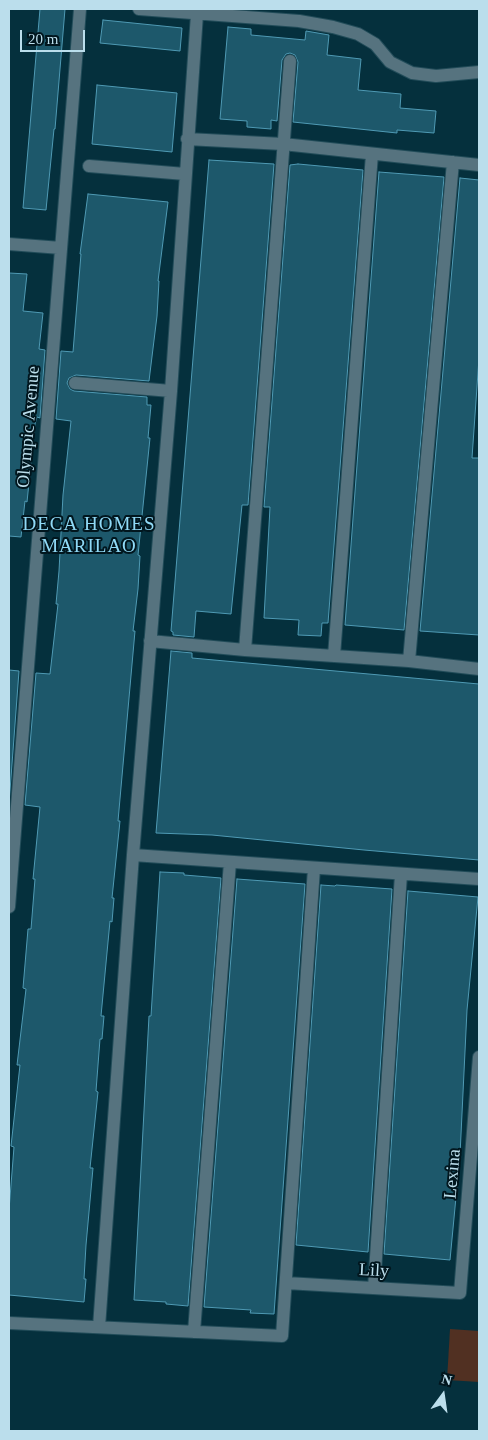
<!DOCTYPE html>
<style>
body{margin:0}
#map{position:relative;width:488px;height:1440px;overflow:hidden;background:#05303d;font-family:"Times New Roman",serif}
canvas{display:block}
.frame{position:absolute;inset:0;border:10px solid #bbdeec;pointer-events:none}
.north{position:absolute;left:418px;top:1370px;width:50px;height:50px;-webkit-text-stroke:4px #01161e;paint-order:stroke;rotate:14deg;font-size:14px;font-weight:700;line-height:20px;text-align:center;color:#bbdeec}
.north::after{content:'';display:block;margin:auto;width:18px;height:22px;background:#bbdeec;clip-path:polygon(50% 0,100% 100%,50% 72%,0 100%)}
.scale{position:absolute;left:20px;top:30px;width:65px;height:22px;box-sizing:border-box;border:2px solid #bbdeec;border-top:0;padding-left:6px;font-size:15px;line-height:18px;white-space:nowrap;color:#bbdeec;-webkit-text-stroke:4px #01161e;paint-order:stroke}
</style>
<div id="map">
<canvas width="488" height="1440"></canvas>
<div class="frame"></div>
<div class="north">N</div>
<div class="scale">20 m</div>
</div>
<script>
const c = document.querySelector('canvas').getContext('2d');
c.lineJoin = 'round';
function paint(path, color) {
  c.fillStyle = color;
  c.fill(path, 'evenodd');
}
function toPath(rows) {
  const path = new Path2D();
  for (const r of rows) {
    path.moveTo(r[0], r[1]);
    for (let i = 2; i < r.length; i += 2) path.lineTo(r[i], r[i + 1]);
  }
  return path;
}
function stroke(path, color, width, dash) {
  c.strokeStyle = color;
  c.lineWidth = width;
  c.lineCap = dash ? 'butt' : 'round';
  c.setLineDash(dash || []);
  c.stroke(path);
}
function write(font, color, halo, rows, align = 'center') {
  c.font = font + ' "Times New Roman",serif';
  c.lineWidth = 4;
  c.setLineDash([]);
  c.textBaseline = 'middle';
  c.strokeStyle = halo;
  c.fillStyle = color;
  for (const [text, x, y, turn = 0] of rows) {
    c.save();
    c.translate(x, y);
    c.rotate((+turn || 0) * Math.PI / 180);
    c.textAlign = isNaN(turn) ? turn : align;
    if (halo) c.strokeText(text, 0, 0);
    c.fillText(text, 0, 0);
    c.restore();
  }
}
paint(toPath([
 [450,1329,479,1331,479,1382,447,1380]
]), '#513022');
const building = toPath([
 [40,9,65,9,55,129,54,129,46,210,23,208,40,9],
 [103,20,182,28,180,51,100,43,103,20],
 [228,27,251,29,251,35,305,40,306,31,329,35,327,55,361,59,358,90,401,94,400,108,436,111,434,133,397,130,397,133,293,122,298,62,295,55,290,53,286,54,282,60,277,121,271,120,271,129,247,127,247,121,220,119,228,27],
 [97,85,177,93,172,152,92,144,97,85],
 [209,160,274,164,248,505,242,505,231,614,196,611,194,637,173,635,173,632,171,631,209,160],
 [298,164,363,170,328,623,322,623,321,636,298,635,299,620,264,618,270,507,264,507,290,165,298,164],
 [379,172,444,177,404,630,345,625,379,172],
 [460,178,479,180,479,358,472,458,479,458,479,635,420,631,460,178],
 [88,194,168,202,158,281,159,281,157,316,149,381,76,375,69,378,67,383,70,389,74,391,147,397,147,405,151,405,148,438,150,438,138,555,140,556,138,589,133,631,135,631,118,821,120,821,112,898,114,898,112,922,110,921,101,1016,104,1016,102,1039,100,1039,96,1091,98,1092,90,1168,93,1168,86,1245,84,1279,86,1279,84,1302,9,1295,9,1210,14,1147,11,1146,20,1065,17,1065,26,989,23,988,28,929,31,929,35,879,33,879,40,807,25,805,36,673,50,674,58,604,56,604,59,571,63,495,71,421,56,419,61,351,73,352,81,254,80,254,88,194],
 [9,273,27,274,23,311,43,313,39,349,45,350,40,418,37,417,35,424,27,502,25,501,21,537,9,536,9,273],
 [171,651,192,653,192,658,479,684,479,860,364,850,212,835,156,833,171,651],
 [9,670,19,671,9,804,9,670],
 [160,872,184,873,184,875,221,878,188,1306,166,1304,166,1302,134,1300,149,1016,151,1016,160,872],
 [237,879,305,884,274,1314,250,1313,251,1310,204,1307,237,879],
 [321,885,335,886,336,885,392,889,368,1252,296,1245,321,885],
 [408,891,478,897,467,1010,460,1155,450,1260,384,1254,408,891]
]);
paint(building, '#1d586b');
stroke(building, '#4f9ab4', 1);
const minor = toPath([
 [139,9,299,21,333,27,358,34,375,44,390,62,412,73,436,76,479,72],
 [187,139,283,144,479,165],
 [89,166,185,174],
 [9,244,61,248],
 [75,383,171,391],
 [150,641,245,650,409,661,479,669],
 [245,650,290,61],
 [334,656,372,154],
 [409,661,453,162],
 [133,855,479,879],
 [9,907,80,9],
 [286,1283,460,1293,479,1057],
 [374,1288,401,874],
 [9,1323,282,1336,314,868],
 [99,1327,133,855,171,391,197,14],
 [194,1332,230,862]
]);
stroke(minor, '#224c59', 14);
stroke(minor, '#56737f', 12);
write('18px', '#bbdeec', '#01161e', [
 ["Olympic Avenue",29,427,-85],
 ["Lexina",453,1174,-85],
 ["Lily",374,1271,3]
]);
c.letterSpacing = '1px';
write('19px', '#90daf7', '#01161e', [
 ["DECA HOMES",89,525],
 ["MARILAO",89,547]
]);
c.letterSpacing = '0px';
</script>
